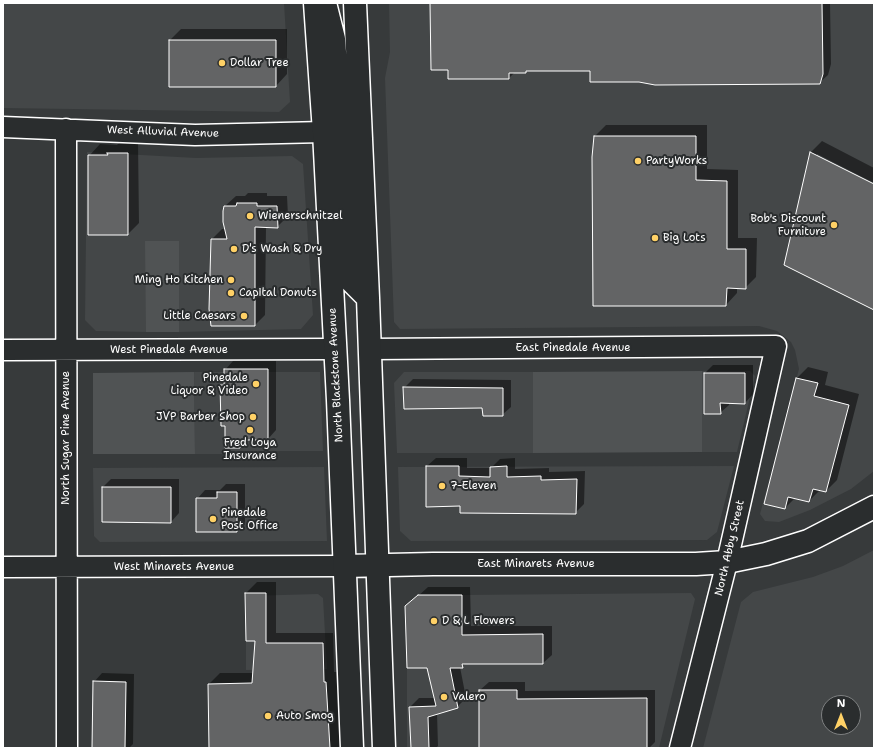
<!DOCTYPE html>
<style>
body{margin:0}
#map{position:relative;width:877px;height:751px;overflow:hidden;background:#373a3b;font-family:"Shantell Sans",sans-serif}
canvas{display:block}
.frame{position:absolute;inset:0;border:4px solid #fff;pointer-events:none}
.north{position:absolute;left:821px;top:695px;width:40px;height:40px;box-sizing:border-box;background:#2a2d2e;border:1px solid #7f8182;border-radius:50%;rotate:0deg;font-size:11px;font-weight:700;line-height:16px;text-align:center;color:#fff}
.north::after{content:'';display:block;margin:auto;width:14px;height:18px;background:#ffd166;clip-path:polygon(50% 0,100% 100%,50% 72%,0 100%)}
</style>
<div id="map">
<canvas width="877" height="751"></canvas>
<div class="frame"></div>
<div class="north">N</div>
</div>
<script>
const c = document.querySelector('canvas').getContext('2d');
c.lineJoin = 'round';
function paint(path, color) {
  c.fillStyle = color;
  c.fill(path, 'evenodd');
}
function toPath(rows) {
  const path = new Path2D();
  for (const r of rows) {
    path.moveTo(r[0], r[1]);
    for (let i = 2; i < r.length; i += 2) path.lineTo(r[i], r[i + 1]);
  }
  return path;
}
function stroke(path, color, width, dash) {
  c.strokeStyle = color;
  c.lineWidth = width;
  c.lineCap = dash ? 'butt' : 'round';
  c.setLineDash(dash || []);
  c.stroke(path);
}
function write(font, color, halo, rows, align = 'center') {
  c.font = font + ' "Shantell Sans",sans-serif';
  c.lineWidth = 4;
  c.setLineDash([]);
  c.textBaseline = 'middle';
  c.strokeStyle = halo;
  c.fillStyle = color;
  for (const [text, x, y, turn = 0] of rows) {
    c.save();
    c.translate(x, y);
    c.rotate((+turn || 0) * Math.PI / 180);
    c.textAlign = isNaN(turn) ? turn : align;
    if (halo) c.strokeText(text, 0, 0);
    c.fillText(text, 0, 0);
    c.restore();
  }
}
paint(toPath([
 [3,3,284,3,290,102,279,112,3,108],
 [389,3,874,3,874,471,851,489,810,510,779,522,765,521,760,514,799,369,795,350,791,342,777,331,759,326,400,329,394,322,385,78,390,52],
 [87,152,196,158,292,156,303,164,313,315,301,329,179,332,179,241,146,241,146,332,96,331,85,320],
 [702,371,750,371,755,376,737,452,702,452],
 [194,372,320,372,323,451,229,451,229,454,195,454],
 [404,372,533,372,533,453,397,453,394,383],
 [734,466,717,532,707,540,411,541,400,531,398,467],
 [324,467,327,541,100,542,94,536,93,468],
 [874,550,874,748,703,748,741,602,753,592,813,577,843,566],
 [829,703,853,703,853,727,829,727],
 [691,593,695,599,659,748,407,748,407,668,462,668,462,595],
 [318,594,323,598,327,669,246,670,246,596]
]), '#444748');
paint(toPath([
 [145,241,179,241,179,332,146,332],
 [702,371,702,452,533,453,533,372],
 [194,372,195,454,93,454,93,373]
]), '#505354');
paint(toPath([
 [431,3,830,3,831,64,828,75,819,83,591,70,527,70,515,72,509,78,449,69],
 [181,29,287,29,287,74,276,86,170,40],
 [606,125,707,125,707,169,738,170,738,238,757,238,756,277,745,288,737,288,737,293,726,305,595,136],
 [822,141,874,168,874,183,817,154,817,157,874,185,874,309,810,153],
 [120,142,138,142,139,223,128,234,89,156,100,144,117,145],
 [248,193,267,193,267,196,287,196,288,216,277,227,266,227,265,315,255,325,212,239,222,229,226,229,225,206,236,196,245,196],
 [233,361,276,361,276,430,268,439,248,439,240,447,226,425,221,386,225,382,225,370],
 [713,365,753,365,753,394,745,403,729,402,729,405,720,413,705,413,705,373],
 [808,367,828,372,825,385,859,394,837,480,826,491,820,490,809,501,796,497,785,508,797,378],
 [413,379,511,380,511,407,502,415,483,406,404,388],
 [436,458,467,458,467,468,491,468,500,459,515,458,515,469,549,468,549,472,585,471,584,504,575,513,461,505,427,466],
 [111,479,179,479,179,513,171,522,103,521,103,487],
 [226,484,245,484,245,522,237,531,197,499,205,490,220,490],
 [257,582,276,582,276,633,333,633,334,672,337,672,341,748,210,748,209,684,220,673,254,673,256,640,246,593],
 [428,587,470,587,471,626,552,626,552,655,543,663,467,663,460,667,466,698,457,707,437,713,438,746,436,748,412,748,410,707,419,698,435,698,416,598],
 [102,673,134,674,133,744,129,748,93,748,94,682],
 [489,682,525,682,525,691,655,690,655,742,649,748,480,748,480,690]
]), '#0007');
const building = toPath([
 [430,3,822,3,823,74,820,84,655,85,639,82,590,82,590,71,526,71,526,73,509,73,509,79,448,79,448,70,431,70,430,3],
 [169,40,276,40,276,87,169,87,169,40],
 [594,136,696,136,696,180,727,181,727,249,746,249,746,289,727,288,726,306,593,306,592,157,594,136],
 [810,152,874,184,874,310,784,265,810,152],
 [107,153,128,153,128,235,88,235,88,155,108,155,107,153],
 [237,203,257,203,257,206,277,206,278,228,255,227,255,326,211,326,209,309,211,239,227,239,223,222,223,211,224,206,236,206,237,203],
 [224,369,268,369,268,440,240,440,240,448,225,448,225,426,221,426,220,385,224,385,224,369],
 [704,373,745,373,745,404,720,403,721,414,704,414,704,373],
 [796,378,818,383,814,396,849,405,826,492,813,489,809,502,788,497,785,509,764,504,796,378],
 [403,387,503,388,503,416,483,416,482,408,404,409,403,387],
 [426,466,459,466,459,476,490,477,490,467,507,466,507,477,541,476,541,480,577,479,576,514,460,513,460,506,426,507,426,466],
 [102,487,171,487,171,523,102,522,102,487],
 [217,492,237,492,237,532,196,532,196,498,217,498,217,492],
 [245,593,266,593,266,643,323,643,324,682,326,682,330,748,209,748,208,684,252,683,255,641,246,641,245,593],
 [418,595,462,595,462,635,543,634,543,664,462,664,463,668,450,668,458,708,428,717,429,748,411,748,409,707,436,706,427,668,407,668,405,606,418,595],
 [93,681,126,682,125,748,92,748,93,681],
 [479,690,517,690,517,699,647,698,647,748,479,748,479,690]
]);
paint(building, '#636465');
stroke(building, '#fff', 1);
const minor = toPath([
 [3,127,195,135,324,132],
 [66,129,67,748],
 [370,349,776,346,727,562,680,748],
 [3,350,335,349],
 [3,567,344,566]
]);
const major = toPath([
 [315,3,324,132,338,400,352,748],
 [325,3,334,39,341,127,345,134,351,137,361,138],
 [355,3,368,298,384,748],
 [324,132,338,142,342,149,344,159,351,281,368,298],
 [344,566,433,564,696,564,727,562,766,554,808,541,874,507]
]);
stroke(minor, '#fff', 23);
stroke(major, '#fff', 25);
stroke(minor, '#2a2d2e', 20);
stroke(major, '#2a2d2e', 22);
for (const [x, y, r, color] of [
 [222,63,4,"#ffd166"],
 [638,161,4,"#ffd166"],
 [250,216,4,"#ffd166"],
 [834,225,4,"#ffd166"],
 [655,238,4,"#ffd166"],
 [234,249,4,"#ffd166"],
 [231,280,4,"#ffd166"],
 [231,293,4,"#ffd166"],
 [244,316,4,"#ffd166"],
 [256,384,4,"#ffd166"],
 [253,417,4,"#ffd166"],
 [250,430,4,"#ffd166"],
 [442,486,4,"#ffd166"],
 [213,519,4,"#ffd166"],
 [434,621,4,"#ffd166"],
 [444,697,4,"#ffd166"],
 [268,716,4,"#ffd166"]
]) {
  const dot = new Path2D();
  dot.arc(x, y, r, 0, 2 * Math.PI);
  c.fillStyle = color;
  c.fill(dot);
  stroke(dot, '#2a2d2e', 1.5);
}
write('11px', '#fff', '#2a2d2e', [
 ["Dollar Tree",230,63],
 ["PartyWorks",646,161],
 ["Wienerschnitzel",258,216],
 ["Bob's Discount",826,219,"right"],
 ["Furniture",826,232,"right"],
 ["Big Lots",663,238],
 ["D's Wash & Dry",242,249],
 ["Ming Ho Kitchen",223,280,"right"],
 ["Capital Donuts",239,293],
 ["Little Caesars",236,316,"right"],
 ["Pinedale",248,378,"right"],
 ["Liquor & Video",248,391,"right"],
 ["JVP Barber Shop",245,417,"right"],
 ["Fred Loya",250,443,"center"],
 ["Insurance",250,456,"center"],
 ["7-Eleven",450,486],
 ["Pinedale",221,513],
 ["Post Office",221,526],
 ["D & L Flowers",442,621],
 ["Valero",452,697],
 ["Auto Smog",276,716]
], 'left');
write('11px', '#fff', '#2a2d2e', [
 ["West Alluvial Avenue",163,132,2],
 ["East Pinedale Avenue",573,348],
 ["West Pinedale Avenue",169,350],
 ["North Blackstone Avenue",336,375,-93],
 ["North Sugar Pine Avenue",66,438,-90],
 ["North Abby Street",730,548,-77],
 ["East Minarets Avenue",536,564],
 ["West Minarets Avenue",174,567]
]);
</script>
